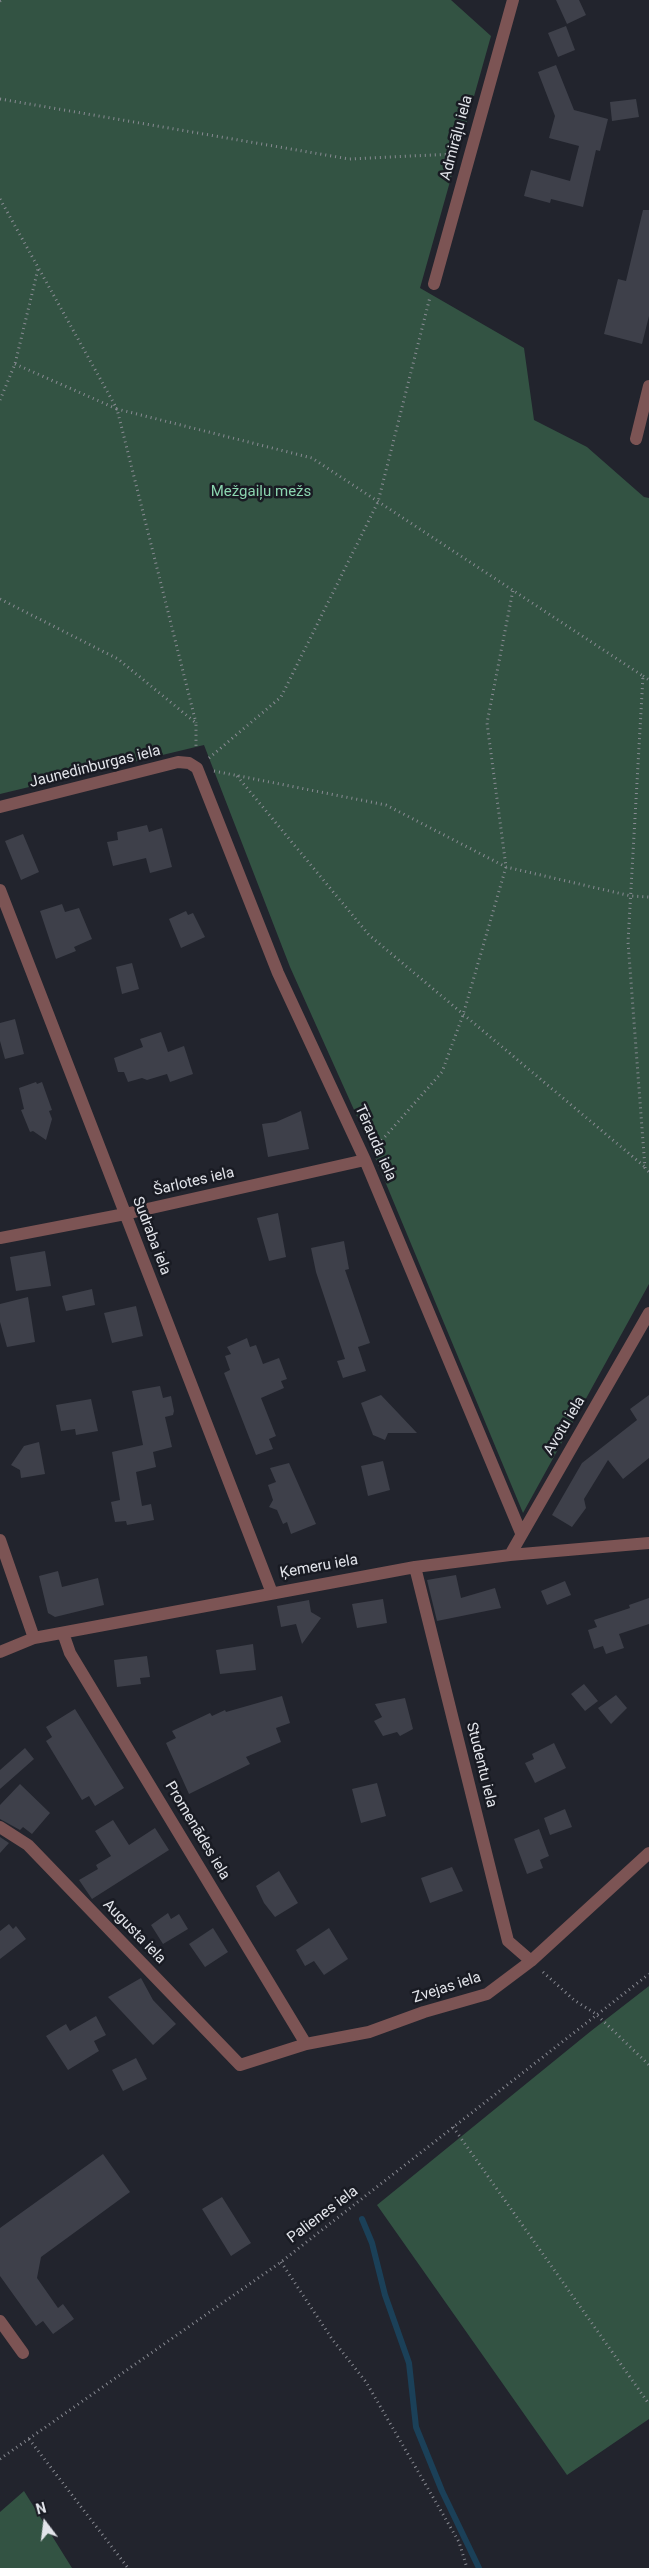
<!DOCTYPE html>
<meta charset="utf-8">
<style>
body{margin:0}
#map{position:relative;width:649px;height:2568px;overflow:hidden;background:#22242d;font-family:Roboto,sans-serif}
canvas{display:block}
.north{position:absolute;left:20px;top:2498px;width:50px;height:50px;-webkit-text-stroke:4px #191b23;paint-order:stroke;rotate:345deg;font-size:14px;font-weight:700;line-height:20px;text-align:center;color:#e2e4ea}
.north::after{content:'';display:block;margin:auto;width:18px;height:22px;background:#e2e4ea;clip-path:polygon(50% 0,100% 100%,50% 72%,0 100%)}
</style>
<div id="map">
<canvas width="649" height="2568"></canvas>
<div class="north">N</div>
</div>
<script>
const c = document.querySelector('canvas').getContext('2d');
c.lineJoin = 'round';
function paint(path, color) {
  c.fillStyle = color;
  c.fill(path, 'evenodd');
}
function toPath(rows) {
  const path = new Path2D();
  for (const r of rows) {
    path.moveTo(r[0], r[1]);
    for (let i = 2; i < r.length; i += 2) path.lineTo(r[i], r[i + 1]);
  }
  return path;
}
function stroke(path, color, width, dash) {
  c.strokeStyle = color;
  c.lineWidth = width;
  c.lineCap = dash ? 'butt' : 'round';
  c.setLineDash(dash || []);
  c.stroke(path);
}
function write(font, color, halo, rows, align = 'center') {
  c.font = font + ' Roboto,sans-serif';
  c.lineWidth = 5;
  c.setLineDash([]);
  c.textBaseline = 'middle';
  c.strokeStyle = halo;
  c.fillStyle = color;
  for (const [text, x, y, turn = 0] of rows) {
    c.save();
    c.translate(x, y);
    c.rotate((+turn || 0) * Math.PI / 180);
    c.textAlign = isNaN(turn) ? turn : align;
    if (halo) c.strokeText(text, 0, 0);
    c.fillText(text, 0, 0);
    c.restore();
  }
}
paint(toPath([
 [0,0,451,0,491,36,420,288,524,348,534,420,587,447,644,497,649,498,649,1284,523,1513,372,1150,290,967,204,745,0,794],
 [649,1986,649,2419,567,2475,377,2205,591,2031],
 [24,2491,72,2568,0,2568,0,2512]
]), '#335343');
stroke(toPath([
 [362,2219,372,2243,385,2295,409,2363,416,2427,442,2491,479,2568]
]), '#1b4058', 6);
paint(toPath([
 [556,0,579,0,586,15,567,24],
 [566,26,575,50,558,57,548,33],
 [556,65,574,110,608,119,600,151,596,150,583,207,551,199,550,203,524,196,531,170,570,181,579,146,549,138,555,116,538,72],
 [636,99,639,117,612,121,610,102],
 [643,210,649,210,649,316,642,344,604,334,618,279,626,281],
 [147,825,149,832,162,828,172,867,150,873,146,858,113,866,107,842,118,840,117,832],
 [23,834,39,872,21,880,5,841],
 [62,904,65,912,79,908,92,939,74,947,76,951,56,959,40,911],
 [186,911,188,915,193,913,205,937,181,948,169,919],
 [132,963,139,989,122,994,116,967],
 [15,1019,24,1054,5,1059,0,1041,0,1023],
 [161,1032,168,1052,184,1046,193,1074,170,1082,167,1074,147,1080,142,1078,128,1082,124,1072,118,1072,114,1058,143,1047,140,1039],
 [36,1082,37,1084,42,1082,52,1110,49,1111,52,1119,46,1140,33,1131,30,1132,21,1110,24,1109,19,1088],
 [301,1111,309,1149,268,1157,262,1124,276,1122],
 [278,1213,286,1257,269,1261,257,1218],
 [344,1241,349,1269,345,1270,370,1343,358,1347,366,1371,343,1378,337,1361,345,1359,316,1272,311,1248],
 [45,1251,51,1286,16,1291,10,1257],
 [92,1289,95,1305,66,1311,62,1296],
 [28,1297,35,1342,7,1347,0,1322,0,1304],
 [136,1306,143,1336,112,1343,104,1313],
 [247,1338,250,1347,256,1345,263,1364,279,1358,287,1379,281,1381,284,1388,261,1398,276,1436,269,1439,273,1449,256,1455,224,1373,230,1370,225,1356,231,1354,227,1347],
 [160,1386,163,1398,171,1396,174,1411,173,1415,165,1417,172,1447,153,1452,156,1467,136,1472,142,1506,151,1504,154,1520,127,1525,126,1521,115,1522,111,1502,120,1500,112,1452,143,1445,132,1391],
 [381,1395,417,1433,388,1433,385,1440,373,1435,361,1403],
 [649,1395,649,1458,623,1479,608,1460,584,1499,586,1508,572,1527,552,1515,582,1463,637,1420,630,1409],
 [91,1399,98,1431,76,1435,75,1429,61,1431,56,1405],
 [39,1442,45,1474,21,1478,20,1470,11,1465,24,1446],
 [383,1461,390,1490,368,1496,361,1466],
 [289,1463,316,1524,291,1534,287,1522,283,1524,277,1510,269,1507,273,1500,268,1485,276,1482,270,1468],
 [58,1571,62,1587,98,1578,104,1605,55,1617,48,1613,39,1576],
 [456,1575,461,1598,495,1588,501,1608,437,1621,427,1580],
 [565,1581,571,1595,547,1605,541,1591],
 [649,1598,649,1624,619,1634,624,1648,606,1654,603,1646,594,1649,588,1630,597,1627,594,1620,630,1608,629,1605],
 [383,1599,387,1623,357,1628,352,1604],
 [309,1600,311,1612,321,1618,302,1644,296,1624,281,1627,277,1606],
 [253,1644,256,1670,220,1674,216,1650],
 [147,1656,150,1677,140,1678,141,1684,117,1687,114,1660],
 [584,1684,598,1701,585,1711,571,1694],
 [616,1695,627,1708,611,1724,598,1708],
 [282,1696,290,1723,276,1728,281,1742,246,1757,250,1764,189,1794,166,1743,176,1738,172,1731,210,1713,212,1716,225,1710,226,1712],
 [405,1698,413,1729,400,1736,397,1732,383,1736,374,1721,382,1717,375,1704],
 [75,1709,124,1788,95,1806,89,1796,82,1800,46,1741,52,1737,46,1727],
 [554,1743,566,1768,535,1783,525,1763,534,1759,532,1754],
 [25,1748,34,1759,0,1789,0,1770],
 [377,1783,386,1816,361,1823,352,1789],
 [20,1784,50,1813,32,1834,23,1827,20,1830,0,1819,0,1805],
 [565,1809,572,1827,550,1835,544,1818],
 [113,1820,129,1845,155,1828,169,1850,92,1899,79,1880,98,1869,96,1865,111,1856,95,1831],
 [539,1829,549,1856,540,1860,543,1868,527,1874,514,1839],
 [0,1837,9,1843,0,1853],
 [452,1867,463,1891,430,1903,421,1878],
 [279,1871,298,1903,275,1917,264,1903,256,1886],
 [168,1913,171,1919,179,1914,188,1929,163,1944,151,1925],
 [9,1924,13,1929,16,1926,26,1939,0,1959,0,1931],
 [213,1928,228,1952,205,1967,189,1944],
 [329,1928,348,1959,324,1975,314,1961,305,1966,296,1950],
 [141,1978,153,2000,176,2024,153,2045,108,1997],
 [96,2016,106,2035,94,2041,99,2051,68,2070,46,2036,66,2024,70,2031],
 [136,2058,147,2079,123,2091,112,2070],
 [103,2154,130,2192,41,2257,37,2278,58,2308,63,2304,74,2319,53,2334,43,2321,36,2326,0,2276,0,2228],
 [222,2197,251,2243,231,2256,202,2209]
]), '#3e404a');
stroke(toPath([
 [0,1,2,0],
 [0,99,349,159,454,154],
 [0,199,117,409,312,458,643,676,628,942,645,1168,649,1172],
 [15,364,117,409,196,723],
 [0,400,15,364,38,269],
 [0,599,118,659,196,723,196,749],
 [643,676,649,680],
 [209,758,281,697,378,502,430,297],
 [214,771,386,805,506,867,631,896,649,897],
 [237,776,369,935,645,1167],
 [375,1148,442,1072,463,1015,506,867,487,723,513,590],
 [543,1972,574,2000,596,2014,649,2065],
 [453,2127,649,2404],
 [281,2262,332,2339,366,2382,459,2542,467,2568],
 [29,2439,128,2568],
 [0,2459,281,2262,649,1974]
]), '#898b93', 3, [1, 4]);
stroke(toPath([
 [434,284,513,0],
 [636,439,649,386],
 [0,807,178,762,189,763,197,768,278,973,365,1160,521,1533],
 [0,890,272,1593],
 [0,1238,125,1214,365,1160],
 [0,1540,34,1638],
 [510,1555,649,1313],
 [415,1567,508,1941,531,1961],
 [63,1633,70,1653,306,2044],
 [0,1652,34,1638,415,1567,510,1555,649,1543],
 [0,1827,28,1845,240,2065,306,2044,369,2032,424,2012,487,1994,531,1961,649,1853],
 [0,2321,23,2353]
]), '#7c5454', 12);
write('15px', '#e2e4ea', '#191b23', [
 ["Admirāļu iela",457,138,-75],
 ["Jaunedinburgas iela",95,767,-14],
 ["Tērauda iela",375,1143,66],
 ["Šarlotes iela",194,1182,-13],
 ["Sudraba iela",151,1236,69],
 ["Avotu iela",565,1426,-59],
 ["Ķemeru iela",319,1567,-10],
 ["Studentu iela",481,1765,76],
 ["Promenādes iela",197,1831,59],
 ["Augusta iela",134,1932,46],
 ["Zvejas iela",447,1988,-18],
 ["Palienes iela",323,2215,-37]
]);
write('15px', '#8bd4af', '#191b23', [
 ["Mežgaiļu mežs",261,492]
]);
</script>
